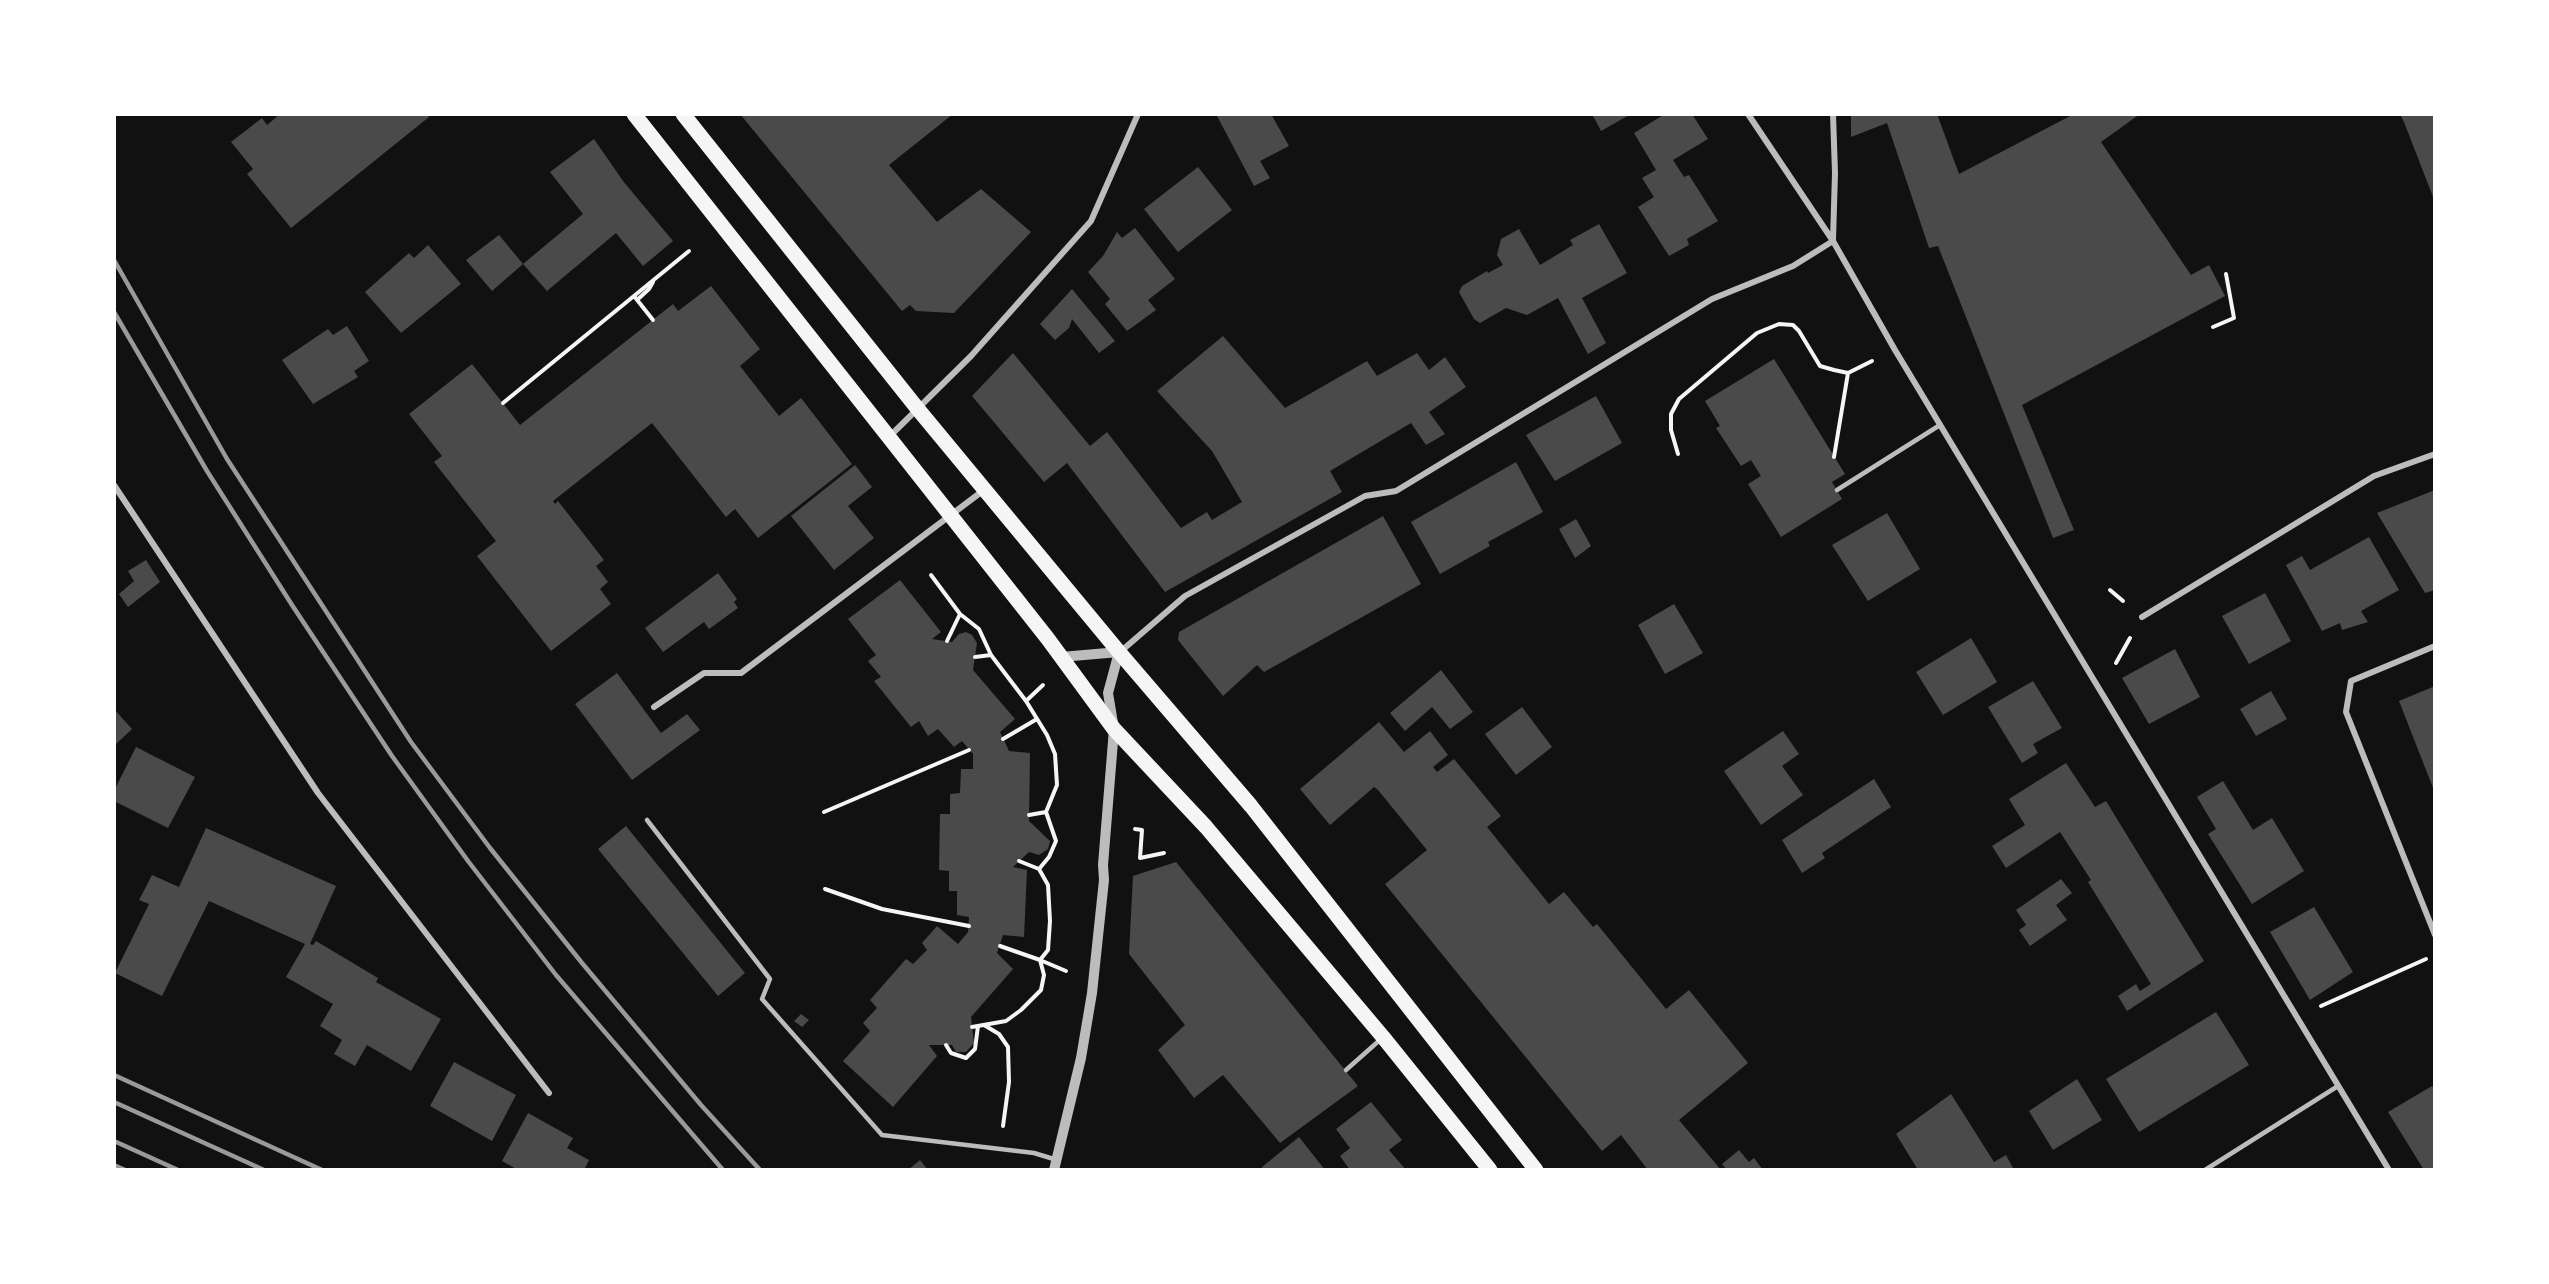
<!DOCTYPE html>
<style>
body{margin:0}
#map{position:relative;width:2549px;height:1284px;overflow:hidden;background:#111;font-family:"Roboto Serif",serif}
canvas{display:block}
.frame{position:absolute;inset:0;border:116px solid #fff;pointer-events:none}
</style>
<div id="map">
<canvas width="2549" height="1284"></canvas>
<div class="frame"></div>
</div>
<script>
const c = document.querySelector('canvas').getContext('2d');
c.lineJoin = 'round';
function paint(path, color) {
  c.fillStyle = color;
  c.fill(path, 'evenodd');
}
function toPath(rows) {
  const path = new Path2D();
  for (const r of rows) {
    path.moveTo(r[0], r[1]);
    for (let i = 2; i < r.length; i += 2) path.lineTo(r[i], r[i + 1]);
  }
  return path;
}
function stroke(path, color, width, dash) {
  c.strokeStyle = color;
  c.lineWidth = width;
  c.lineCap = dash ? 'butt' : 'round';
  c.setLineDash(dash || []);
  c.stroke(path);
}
paint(toPath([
 [280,114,427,114,429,117,291,228,247,174,253,169,231,142,262,118,267,125],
 [740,114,953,114,889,165,937,222,981,189,1031,232,954,313,916,311,910,305,902,311],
 [1216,114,1271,114,1289,146,1260,161,1270,178,1254,186],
 [1592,114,1631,114,1601,131],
 [1665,114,1692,114,1708,139,1673,160,1684,177,1689,175,1718,221,1687,239,1689,245,1669,256,1638,207,1654,197,1642,178,1656,170,1634,133],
 [1851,114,1937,114,1959,174,2074,114,2140,114,2101,142,2191,275,2209,265,2225,296,2022,405,2074,530,2053,538,1938,246,1929,248,1887,123,1851,137],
 [2400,114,2435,114,2435,202,2404,122],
 [594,139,623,181,673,241,643,266,616,233,547,291,523,264,583,214,550,172],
 [1198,167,1232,210,1178,252,1144,209],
 [1599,224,1627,273,1582,298,1606,343,1588,354,1558,298,1527,315,1506,308,1480,323,1474,319,1459,292,1462,286,1487,271,1488,273,1503,265,1497,255,1501,239,1519,229,1540,265,1573,245,1570,240],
 [1135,228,1175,279,1148,300,1156,310,1127,331,1105,304,1110,299,1088,272,1103,256,1117,232,1122,238],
 [499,235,523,264,492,291,466,260],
 [428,245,461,284,401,333,365,292,409,253,414,258],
 [711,286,760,349,740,366,779,416,801,398,852,464,758,538,735,509,726,517,652,423,553,501,555,504,558,501,604,560,596,566,608,582,600,589,611,604,551,651,477,556,496,541,434,462,442,456,409,414,472,364,520,425,673,304,678,311],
 [1072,289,1115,341,1099,353,1072,319,1069,328,1055,340,1040,324],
 [347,326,369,361,354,371,358,377,313,404,282,360,328,329,333,335],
 [1223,336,1285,408,1367,361,1377,376,1417,353,1429,370,1445,357,1466,387,1429,412,1445,434,1426,445,1411,423,1330,471,1342,492,1165,592,1067,463,1044,482,972,396,1013,353,1090,446,1107,432,1181,528,1207,512,1212,520,1242,502,1212,451,1157,391],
 [1774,359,1845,474,1832,482,1842,499,1781,537,1748,484,1761,476,1751,460,1741,466,1716,428,1720,426,1705,401],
 [1596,396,1622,443,1555,481,1526,435],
 [1516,462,1543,512,1488,542,1490,546,1440,574,1411,522],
 [855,465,872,487,848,506,874,538,834,570,791,516],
 [2435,490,2435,590,2425,593,2377,513],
 [1887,513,1920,569,1868,601,1832,545],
 [1383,516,1421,584,1264,672,1257,665,1223,696,1178,640,1179,632],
 [1576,519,1591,546,1575,558,1559,529],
 [2369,537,2399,590,2361,611,2368,622,2342,630,2340,623,2322,631,2286,565,2302,556,2310,570],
 [146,560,160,582,128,607,119,594,134,581,128,571],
 [718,573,737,599,734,602,738,608,709,629,704,622,663,652,645,628],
 [900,580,941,632,932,639,952,642,959,634,966,632,972,635,977,643,973,670,1015,719,1000,732,1009,751,1030,753,1029,821,1050,841,1048,849,1039,855,1029,852,1013,867,1027,870,1024,937,1003,935,997,953,1013,969,971,1017,974,1043,966,1052,956,1052,952,1045,929,1045,937,1056,893,1107,843,1061,870,1031,863,1023,877,1008,870,1000,906,959,913,964,927,950,922,943,937,926,958,944,968,932,969,917,957,915,957,891,949,891,949,871,939,870,940,814,950,814,950,794,960,793,961,769,973,769,973,754,962,741,954,747,938,729,928,736,919,721,911,727,874,681,881,677,868,661,876,655,848,619],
 [2265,593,2291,641,2249,664,2222,616],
 [1674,604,1703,653,1665,674,1638,625],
 [1971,638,1997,682,1943,715,1916,672],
 [2175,649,2200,697,2149,724,2122,678],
 [1441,670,1473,712,1450,729,1432,707,1405,731,1390,713],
 [617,673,661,733,687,714,700,730,632,780,575,704],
 [2033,681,2062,728,2033,744,2038,753,2022,763,1988,707],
 [2435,686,2435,793,2399,701],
 [2271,691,2287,719,2256,736,2240,709],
 [1522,707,1552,747,1516,775,1485,734],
 [114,709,132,729,114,746],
 [1379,722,1404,752,1430,731,1448,755,1433,767,1437,772,1454,759,1501,816,1487,827,1549,904,1564,892,1593,927,1597,924,1666,1009,1689,990,1748,1063,1679,1120,1721,1170,1648,1170,1621,1135,1602,1151,1385,884,1427,850,1378,790,1374,787,1330,825,1300,789],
 [1783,731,1799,754,1782,766,1803,795,1761,825,1724,771],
 [136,747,195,777,168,828,114,801,114,791],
 [2066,763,2095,807,2106,801,2204,961,2127,1011,2118,996,2136,984,2140,991,2151,984,2088,882,2091,880,2060,832,2006,868,1992,846,2025,825,2009,799],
 [1874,779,1891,807,1822,853,1825,858,1802,873,1782,840],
 [2223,781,2253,830,2272,818,2304,871,2252,904,2208,834,2216,829,2197,797],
 [626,826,745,973,718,996,598,849],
 [206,828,336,886,310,944,313,945,316,941,378,978,376,982,441,1019,411,1071,367,1045,355,1066,334,1054,342,1040,320,1026,333,1004,286,977,305,944,209,901,162,996,115,973,149,904,139,900,152,875,179,887],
 [1176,862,1358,1086,1280,1143,1223,1075,1194,1098,1158,1050,1185,1025,1129,954,1133,876],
 [2061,879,2072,893,2056,905,2067,920,2030,946,2019,930,2026,925,2016,910],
 [2314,907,2353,972,2310,1000,2270,932],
 [2216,1012,2249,1065,2139,1132,2106,1079],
 [801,1014,809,1020,802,1027,794,1021],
 [454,1062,516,1095,492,1141,430,1106],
 [2077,1079,2102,1120,2053,1150,2029,1111],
 [2432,1086,2435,1091,2435,1170,2424,1170,2388,1112],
 [1951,1094,1994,1162,2006,1155,2014,1170,1918,1170,1896,1134],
 [1371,1102,1402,1140,1389,1150,1406,1170,1350,1170,1340,1156,1350,1148,1336,1129],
 [528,1113,573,1138,567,1148,589,1160,584,1170,518,1170,502,1161],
 [1299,1137,1325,1170,1264,1170,1262,1167],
 [1739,1150,1749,1162,1754,1158,1763,1170,1727,1170,1722,1164],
 [920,1160,928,1170,908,1170]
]), '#4a4a4a');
stroke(toPath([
 [634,296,653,320],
 [637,300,649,289,653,282],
 [2213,327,2234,318,2226,274],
 [503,403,689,251],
 [1678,454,1671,430,1671,414,1679,399,1757,333,1779,324,1793,325,1799,331,1820,366,1834,370,1848,373,1872,361],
 [1834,457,1848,373],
 [931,575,960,614,979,629,991,655,1026,701],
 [2110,590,2123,601],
 [947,641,960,614],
 [975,657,991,655],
 [2116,663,2130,638],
 [1003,739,1037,719],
 [824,812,969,750],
 [1029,815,1046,812,1057,785,1055,754,1047,735,1026,701,1043,685],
 [1135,829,1142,830,1140,858,1164,853],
 [1019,861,1039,869,1049,857,1056,841,1046,812],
 [825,889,882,909,969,926],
 [1000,946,1040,960,1048,950,1050,921,1048,885,1039,869],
 [1040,960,1066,971],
 [2321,1006,2426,959],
 [984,1025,999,1034,1008,1047,1009,1082,1003,1126],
 [972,1027,1006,1021,1021,1010,1041,990,1044,975,1040,960],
 [946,1045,951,1053,966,1058,975,1049,978,1026]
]), '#f5f5f5', 4);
stroke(toPath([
 [1837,490,1940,425],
 [647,820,770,979,762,999,882,1135,1034,1153,1057,1160],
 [1346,1070,1381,1039],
 [2205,1170,2338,1086]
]), '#bcbcbc', 4.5);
stroke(toPath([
 [1748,114,1833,241,1895,350,2389,1170],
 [1833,114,1835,173,1833,240],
 [889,437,971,356,1091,221,1138,114],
 [114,485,318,793,549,1093],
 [2142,617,2374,476,2435,454],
 [2435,646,2351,681,2346,712,2435,935],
 [1120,652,1185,596,1365,496,1396,491,1712,299,1793,266,1833,241],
 [654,707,704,673,741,673,984,490]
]), '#bcbcbc', 6);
stroke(toPath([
 [1054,1170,1081,1058,1092,993,1104,880,1103,865,1114,729,1108,693,1119,652,1061,657]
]), '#bcbcbc', 10);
stroke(toPath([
 [634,114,1048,639,1114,729,1206,827,1383,1037,1490,1170],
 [683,114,917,408,1119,652,1251,806,1536,1170]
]), '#f5f5f5', 15);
stroke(toPath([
 [114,260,227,459,411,742,490,848,582,963,701,1105,760,1170],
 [114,312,207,471,292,605,392,756,468,861,556,975,723,1170],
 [114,1075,322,1170],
 [114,1102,264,1170],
 [114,1141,178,1170],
 [114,1165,125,1170]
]), '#9a9a9a', 4.5);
</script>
